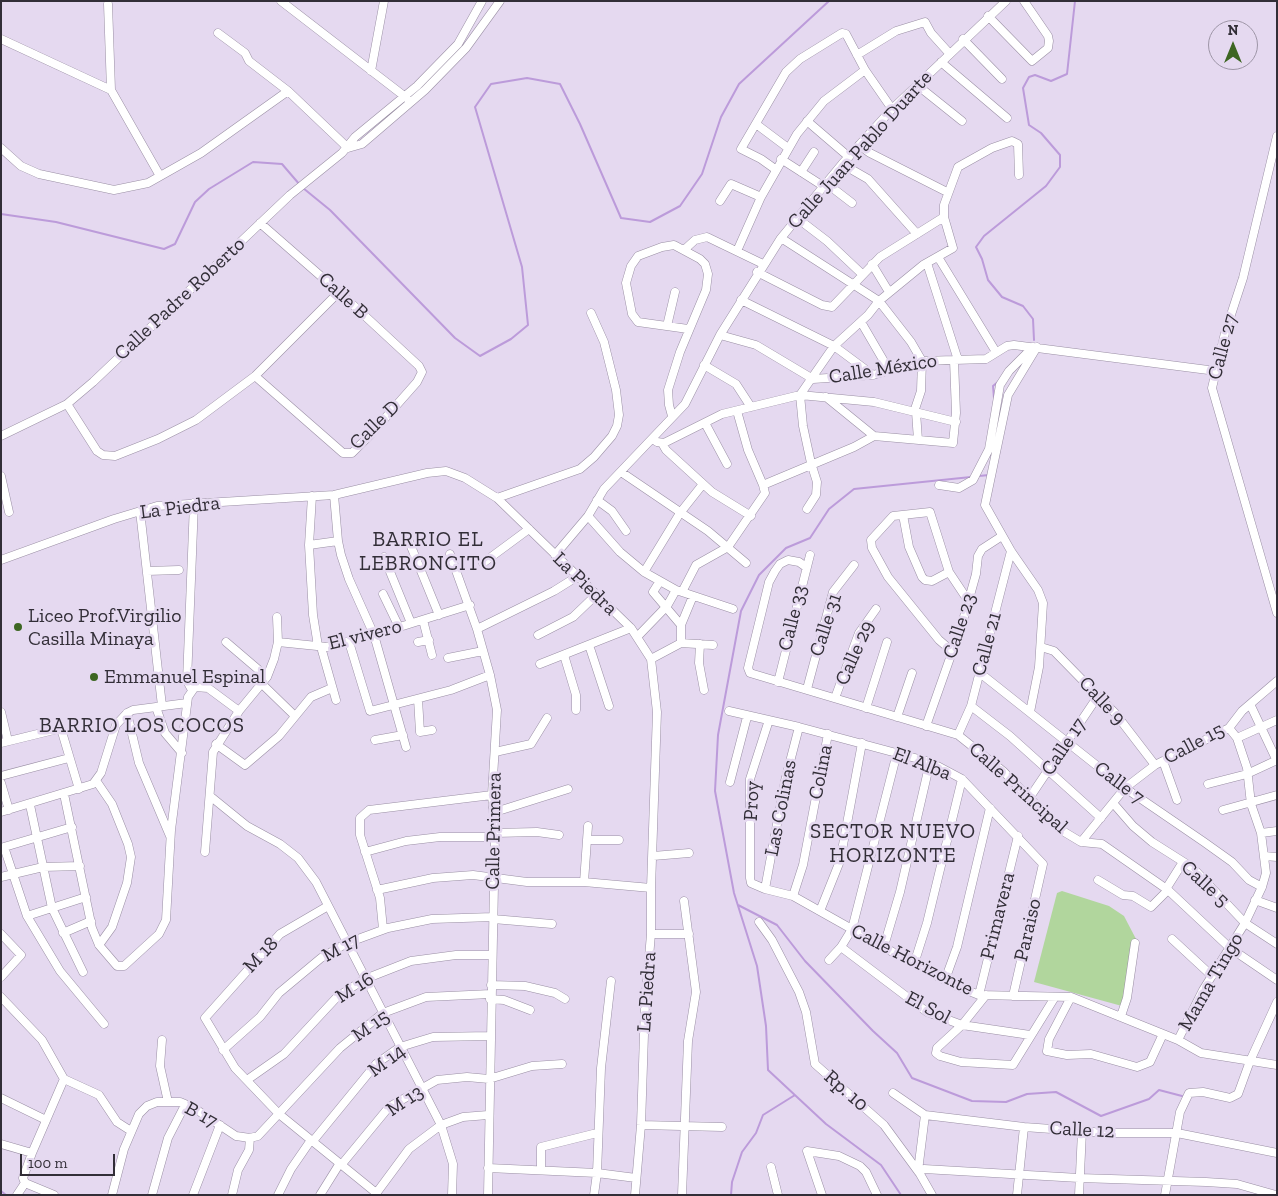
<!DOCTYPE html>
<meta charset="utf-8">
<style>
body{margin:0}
#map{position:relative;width:1278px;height:1196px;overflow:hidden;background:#e5d9f0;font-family:"Zilla Slab",serif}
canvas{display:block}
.frame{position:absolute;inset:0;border:2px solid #322e37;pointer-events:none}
.north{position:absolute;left:1208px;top:20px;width:50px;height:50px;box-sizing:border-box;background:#e5d9f0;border:1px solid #9d95a6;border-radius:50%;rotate:0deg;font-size:14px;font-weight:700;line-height:20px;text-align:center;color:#322e37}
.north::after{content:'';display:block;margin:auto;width:18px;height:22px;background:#3d6622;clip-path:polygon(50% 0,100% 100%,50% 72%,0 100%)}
.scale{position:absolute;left:20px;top:1154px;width:95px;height:22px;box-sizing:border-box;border:2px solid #322e37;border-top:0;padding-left:6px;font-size:15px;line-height:18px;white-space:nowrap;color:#322e37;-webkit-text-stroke:4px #e5d9f0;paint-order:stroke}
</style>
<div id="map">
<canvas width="1278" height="1196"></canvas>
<div class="frame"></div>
<div class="north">N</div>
<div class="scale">100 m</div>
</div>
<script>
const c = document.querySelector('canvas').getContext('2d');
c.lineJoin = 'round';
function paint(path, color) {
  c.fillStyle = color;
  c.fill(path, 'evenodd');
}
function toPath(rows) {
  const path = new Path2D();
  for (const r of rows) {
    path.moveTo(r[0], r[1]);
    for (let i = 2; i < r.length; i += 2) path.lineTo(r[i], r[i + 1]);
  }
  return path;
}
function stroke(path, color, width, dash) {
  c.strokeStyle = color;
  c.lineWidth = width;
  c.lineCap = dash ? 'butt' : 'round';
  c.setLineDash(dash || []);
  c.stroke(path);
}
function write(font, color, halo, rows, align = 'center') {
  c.font = font + ' "Zilla Slab",serif';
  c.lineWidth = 5;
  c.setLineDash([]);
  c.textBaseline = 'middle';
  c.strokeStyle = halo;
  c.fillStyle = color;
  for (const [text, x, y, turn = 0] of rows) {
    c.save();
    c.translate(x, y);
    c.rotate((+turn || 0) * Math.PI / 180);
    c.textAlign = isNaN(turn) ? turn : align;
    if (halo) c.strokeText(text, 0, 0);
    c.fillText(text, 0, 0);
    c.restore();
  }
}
paint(toPath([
 [1062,891,1109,906,1124,916,1136,939,1136,953,1122,1006,1034,982,1057,893]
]), '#b1d69d');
stroke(toPath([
 [303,188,330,210,455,338,480,356,511,339,528,325,522,267,475,107,491,84,527,78,560,84,580,124,621,218,650,222,680,206,702,174,721,117,739,84,829,1],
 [1,214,56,222,164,249,175,244,195,202,209,189,253,162,282,164,300,185],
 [1034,340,1033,319,1023,306,1002,297,988,280,982,259,976,247,984,236,1046,186,1060,167,1060,155,1041,133,1029,125,1023,88,1029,77,1035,75,1051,81,1067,74,1075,1],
 [994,398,993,386,999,381],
 [979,476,989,475],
 [738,905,777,925,805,961,873,1031,897,1053,912,1078,972,1101,1006,1102,1027,1094,1056,1092,1101,1116,1149,1099,1159,1090,1182,1096],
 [1,1191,6,1195],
 [731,1195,732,1182,742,1152,756,1133,763,1115,795,1095],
 [901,1195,881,1165,826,1124,768,1070,766,1026,757,966,734,893,715,791,718,735,741,611,759,575,786,548,810,538,829,509,854,489,971,477]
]), '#bc9bda', 2);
const minor = toPath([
 [281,1,408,99],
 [108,4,111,90,160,176],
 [988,16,1032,61,1048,48,1049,41,1048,36,1024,1],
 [218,33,245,53,249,61,288,91,348,148],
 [1,39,111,90],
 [963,39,1002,79],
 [857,55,896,31,925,22,931,33,949,53],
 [941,62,1007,118],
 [371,71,384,1],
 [917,85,962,121],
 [807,121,849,157],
 [756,124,788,148],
 [1277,136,1243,278,1225,333,1212,388,1277,613],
 [859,145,870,153,947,192],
 [1,148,21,166,39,174,114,190,148,183,201,153,288,91],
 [348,148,362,144,425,90,466,48,500,1],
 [781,159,823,186],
 [842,164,868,179,917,234],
 [775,169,761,159,741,149,786,72,800,59,842,33,846,34,865,70,892,109],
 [801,172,814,152],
 [826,183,852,203],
 [720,201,731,184,761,197],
 [797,218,827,241,862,274],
 [781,238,879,301,911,342,922,361,921,391,914,412],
 [684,250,695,240,707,237,763,264],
 [737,251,761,197,797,134,824,101,865,70],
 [938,257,996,352],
 [927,263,958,360],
 [872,264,889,292],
 [757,272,822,305,832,307,880,257,944,217],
 [741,300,834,346,873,375],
 [861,322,889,370],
 [667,326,675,292],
 [720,335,756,345,813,379],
 [704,365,736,384,751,407],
 [255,376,343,453,352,453,371,434,417,382,422,372,419,366,339,292,260,223],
 [813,379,873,375,922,361,986,359,1007,346,1014,345,1216,371],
 [800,395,834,346,868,315,879,301,923,265,953,248,944,217,944,205,958,167,992,148,1012,141,1018,144,1019,175],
 [800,395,803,426,811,463,817,482,816,495,807,509],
 [826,397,874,436,953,443,956,413,954,360],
 [67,404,97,451,103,455,115,456,158,439,196,420,255,376,339,292],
 [737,411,748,450,763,485],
 [916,412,918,440],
 [672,416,669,405,668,390,680,352,706,290,708,274,705,264,700,259,674,245,662,247,638,256,631,266,626,283,632,314,638,322,688,329],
 [705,423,727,464],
 [1,436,67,404,93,382,290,195,342,153,355,137,417,86,458,44,482,1],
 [653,439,657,442,664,443,722,414,800,395,874,402,956,422],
 [662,443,666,450,712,492,751,516],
 [621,472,708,531,746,563],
 [1,476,9,512],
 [939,485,959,488,973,480,989,449,1000,385,1009,371,1033,347],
 [334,495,338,541,341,555,349,579,374,635,406,747],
 [312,496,309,545,313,615,318,646],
 [497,498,580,469,594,457,612,436,617,426,619,415,616,390,604,342,591,313],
 [597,500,612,511,626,531],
 [140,511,162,706],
 [903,515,909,547,922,577,925,580,932,581,949,572],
 [588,516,620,552,644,572,676,590,733,609],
 [408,539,439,615],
 [309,545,338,541],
 [450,554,477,629,490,675,497,710,492,795,495,833,488,1195],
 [555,555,588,516,604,489,685,404,720,335,781,238,842,164,892,109,1006,1],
 [384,557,411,623],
 [1,560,114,519,157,506,334,495,427,473,446,471,465,478,497,498,631,628,651,659,657,712,651,888,651,934,645,1004,641,1125,635,1195],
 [483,563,529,529],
 [806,567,799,562,788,560,780,564,775,571,769,582,748,668,750,673,958,735,1003,771,1061,830,1081,842,1102,844,1168,890,1230,948,1277,980],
 [147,571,179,570],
 [644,572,680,513,703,484],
 [660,581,653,592,681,625],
 [682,592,696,565,728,547,765,493,763,485,854,447,874,436],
 [383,594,399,627],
 [277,617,278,642],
 [423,620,432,655],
 [477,629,554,591,578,576],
 [538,635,573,617,596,595],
 [638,636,667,606,676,590],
 [226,642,267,677],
 [349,642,370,711,451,690,490,675],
 [418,642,429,640],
 [681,643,681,625,693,596],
 [700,644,699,663,704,690],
 [589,645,609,706],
 [321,647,336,700],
 [1041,647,1054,651,1098,696,1115,713,1155,765],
 [952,651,939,640,888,577,872,548,871,540,893,516,930,512,949,572,969,602],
 [564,655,576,695,576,710],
 [448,658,483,651],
 [651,659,681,643,713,645],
 [540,664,631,628],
 [980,673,1125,788,1204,842,1232,862,1249,880,1262,887],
 [778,682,810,555],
 [262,684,295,716],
 [807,689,833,592,854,565],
 [192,690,187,681,194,503],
 [835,698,859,633,876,609],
 [418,699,420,732,432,730],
 [1250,704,1277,761],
 [971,706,1010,736,1101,818],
 [156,707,165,733,182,753],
 [866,708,887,642],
 [729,711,799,727,930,762,962,779,1043,864,1013,996],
 [1,712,8,741],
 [1030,712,1039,667,1043,603,1038,590,1011,551,985,505,1008,395,1037,347],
 [127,713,139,763,170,836],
 [897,717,912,673],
 [769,720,750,779,750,878,751,883,765,889,793,896,914,964,954,985,979,995,1071,997,1178,1040,1201,1053,1277,1065],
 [926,726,962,624,976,574,978,556,982,549,1002,536],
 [958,735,971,706,1011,551],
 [1237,738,1277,720],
 [375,740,403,735],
 [1,743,58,729,62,732,79,789],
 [216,744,245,765,279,736,311,697,332,688],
 [495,752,531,744,547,718],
 [1163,761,1177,800],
 [1,776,69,758],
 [97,782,112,804,128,844,131,857,127,883,112,927,99,945],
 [730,782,747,717],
 [1,783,9,810],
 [1208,784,1247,774,1277,760],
 [64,794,92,928,99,945,117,966,124,966,159,934,166,920,171,830,188,697,195,687,208,688,239,711],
 [210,796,247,826,280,844,298,858,316,882,441,1125,453,1164,452,1195],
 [1030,797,1098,696],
 [1113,803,1133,826,1152,842,1193,868,1245,923,1277,944],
 [30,805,52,908,83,972],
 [1223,810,1277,795],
 [1,812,93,784,101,773,116,725,127,713,133,710,187,703],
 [495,812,568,789],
 [495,833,537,832,559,835],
 [1261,833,1277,831],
 [587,840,619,840],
 [1081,842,1125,788,1155,765,1229,728,1242,711,1277,681],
 [4,847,27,916,60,971,104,1024],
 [1,848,72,827],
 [205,852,213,752,239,711,267,677,274,659,278,642,327,647,374,635,470,605],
 [365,852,406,841,440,837,495,837],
 [653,856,689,853],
 [1264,856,1277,857],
 [1,877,43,867,80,866],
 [1098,880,1123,895,1133,896,1151,907,1168,890],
 [584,882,588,826],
 [765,889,785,781,799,727],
 [1166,889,1183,862],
 [377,890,433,878,473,875,527,882,584,882,651,888],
 [793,896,803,865,828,734],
 [1255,900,1277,908],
 [328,906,280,934,205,1018,235,1068,279,1114,375,1192],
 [820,911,840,861,862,743],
 [27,916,86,897],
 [493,919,552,924],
 [759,922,772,940,799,992,806,1012,815,1064,884,1125,920,1174,932,1195],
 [383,929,380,898,360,835,360,818,369,810,492,795],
 [63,933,91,921],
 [1,934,21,955,1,977],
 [651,934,689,934],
 [1172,939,1212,976],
 [884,946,900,892,930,762],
 [841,947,927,1012,962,1025,1030,1035],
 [829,960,841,947,852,929,897,753],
 [914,964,927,923,962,779],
 [945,980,957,947,990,808],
 [491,985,525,986,555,993,565,999],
 [979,995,1018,836],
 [986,995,962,1025,937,1048,936,1053,940,1056,961,1062,1013,1065,1055,997],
 [1,997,42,1040,64,1079,99,1095,117,1122,131,1131],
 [1071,997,1049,1039,1047,1051,1067,1055,1091,1054,1137,1067,1150,1062,1163,1034],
 [490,999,504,1000,530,1010],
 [1121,1016,1127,998,1135,943],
 [162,1040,160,1066,168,1102],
 [1178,1040,1203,990,1245,923,1262,887,1266,873,1261,833,1251,804,1247,768,1237,738,1229,728],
 [223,1050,260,1017,279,993,321,958,347,943,388,928,432,919,493,917],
 [247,1080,284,1054,337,997,365,979,411,961,456,955,492,955],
 [893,1093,925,1115,1024,1127,1107,1133,1177,1133,1277,1153],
 [1,1098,46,1120],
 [925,1115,918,1171,924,1169,1079,1178,1206,1182,1237,1184,1276,1195],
 [641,1125,722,1127],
 [313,1141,376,1064,400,1047,433,1037,490,1036],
 [1,1144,32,1153,23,1178,25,1183],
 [32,1153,64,1079],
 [342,1164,389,1107,437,1080,467,1077,489,1079,532,1066,562,1064],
 [771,1167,778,1195],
 [488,1168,597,1173,636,1178],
 [541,1170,541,1147,597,1133],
 [25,1183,54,1195],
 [17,1195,25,1183],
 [112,1195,124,1149,139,1114,147,1106,157,1102,180,1102,194,1108,236,1136,250,1138,258,1136,340,1048,383,1013,426,997,491,994],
 [152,1195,168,1138,185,1105],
 [193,1195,220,1125],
 [232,1195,238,1170,249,1150,250,1138],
 [278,1195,291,1169,311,1140],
 [320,1195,340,1163],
 [375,1195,409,1149,441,1125,463,1117,488,1115],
 [594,1195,597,1173,601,1068,611,981],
 [682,1195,688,1041,696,992,684,901],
 [822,1195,807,1151,839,1156,860,1166,866,1172,877,1195],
 [1017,1195,1024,1127],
 [1079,1195,1082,1131],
 [1165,1195,1180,1112,1189,1093,1203,1092,1230,1098,1238,1094,1250,1061,1277,1002]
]);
stroke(minor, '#9a8fa4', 9);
stroke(minor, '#fff', 8);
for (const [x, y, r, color] of [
 [18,627,5,"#3d6622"],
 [94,677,5,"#3d6622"]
]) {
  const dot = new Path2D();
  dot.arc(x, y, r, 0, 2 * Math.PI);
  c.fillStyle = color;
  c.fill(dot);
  stroke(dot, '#e5d9f0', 2);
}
write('20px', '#322e37', '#e5d9f0', [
 ["Calle Juan Pablo Duarte",860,150,-48],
 ["Calle B",343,296,42],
 ["Calle Padre Roberto",180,299,-43],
 ["Calle 27",1223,347,-75],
 ["Calle México",883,369,-9],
 ["Calle D",375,425,-44],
 ["La Piedra",180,508,-7],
 ["La Piedra",585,584,44],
 ["Calle 33",793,618,-76],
 ["Calle 31",826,625,-72],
 ["Calle 23",960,626,-72],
 ["El vivero",365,635,-14],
 ["Calle 21",987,644,-75],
 ["Calle 29",855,653,-66],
 ["Calle 9",1102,701,47],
 ["Calle 15",1194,744,-28],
 ["Calle 17",1064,747,-56],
 ["El Alba",922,764,21],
 ["Colina",821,772,-79],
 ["Calle 7",1119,783,37],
 ["Calle Principal",1018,788,42],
 ["Proy",752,801,-87],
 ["Las Colinas",781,808,-79],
 ["Calle Primera",494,831,-89],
 ["Calle 5",1205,884,43],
 ["Primavera",998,916,-76],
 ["Paraiso",1028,930,-77],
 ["M 17",341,948,-28],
 ["M 18",261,955,-47],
 ["Calle Horizonte",912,960,27],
 ["Mama Tingo",1211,982,-60],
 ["M 16",355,988,-32],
 ["La Piedra",647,992,-86],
 ["El Sol",928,1008,28],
 ["M 15",371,1026,-35],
 ["M 14",387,1061,-36],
 ["Rp. 10",846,1091,41],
 ["M 13",405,1101,-34],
 ["B 17",201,1115,29],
 ["Calle 12",1082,1130,3]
]);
write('20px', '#322e37', '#e5d9f0', [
 ["Liceo Prof.Virgilio",28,616],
 ["Casilla Minaya",28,639],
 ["Emmanuel Espinal",104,677]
], 'left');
c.letterSpacing = '1px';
write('21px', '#322e37', '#e5d9f0', [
 ["BARRIO EL",428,540],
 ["LEBRONCITO",428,564],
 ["BARRIO LOS COCOS",142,726],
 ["SECTOR NUEVO",893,832],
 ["HORIZONTE",893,856]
]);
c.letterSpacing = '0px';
</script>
